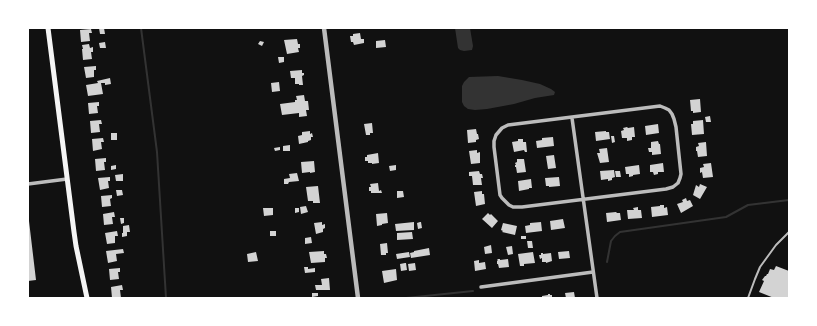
<!DOCTYPE html>
<style>
body{margin:0}
#map{position:relative;width:817px;height:326px;overflow:hidden;background:#111;font-family:Signika,sans-serif}
canvas{display:block}
.frame{position:absolute;inset:0;border:29px solid #fff;pointer-events:none}
</style>
<div id="map">
<canvas width="817" height="326"></canvas>
<div class="frame"></div>
</div>
<script>
const c = document.querySelector('canvas').getContext('2d');
c.lineJoin = 'round';
function paint(path, color) {
  c.fillStyle = color;
  c.fill(path, 'evenodd');
}
function toPath(rows) {
  const path = new Path2D();
  for (const r of rows) {
    path.moveTo(r[0], r[1]);
    for (let i = 2; i < r.length; i += 2) path.lineTo(r[i], r[i + 1]);
  }
  return path;
}
function stroke(path, color, width, dash) {
  c.strokeStyle = color;
  c.lineWidth = width;
  c.lineCap = dash ? 'butt' : 'round';
  c.setLineDash(dash || []);
  c.stroke(path);
}
paint(toPath([
 [455,28,470,28,473,46,472,50,464,51,460,50,458,48],
 [498,76,522,80,540,84,551,89,555,92,554,95,535,98,514,104,487,109,475,110,468,109,464,106,462,102,462,86,464,82,469,77]
]), '#333');
stroke(toPath([
 [141,28,157,152,166,298],
 [607,262,611,241,615,236,620,232,726,217,748,205,789,200],
 [406,298,473,291]
]), '#333', 2);
paint(toPath([
 [99,28,104,28,105,34,100,34],
 [91,29,92,33,89,33,90,41,81,42,80,30],
 [360,33,361,39,364,39,364,43,354,45,353,42,351,42,350,36,353,36,353,34],
 [297,39,298,44,300,44,300,48,298,48,299,52,287,54,284,40],
 [385,40,386,47,376,48,376,41],
 [260,41,264,42,262,46,258,44],
 [105,42,106,48,100,48,99,43],
 [89,44,90,48,93,47,93,52,91,52,92,59,83,60,82,49,83,49,82,45],
 [278,57,284,57,284,62,279,63],
 [96,66,96,70,94,70,94,77,86,78,84,67],
 [302,70,302,73,304,73,304,75,302,76,303,85,299,85,299,84,295,84,295,78,291,78,290,71],
 [110,78,111,84,105,85,105,83,101,83,103,94,88,96,86,85,98,83,97,81],
 [279,82,280,91,272,92,271,83],
 [304,95,305,101,308,101,309,110,306,110,307,116,299,117,299,113,282,115,280,104,295,102,295,100,297,100,296,96],
 [700,99,701,112,693,113,693,111,691,111,690,100],
 [99,102,99,106,97,106,98,113,89,114,88,103],
 [710,116,711,122,706,122,705,117],
 [101,120,102,124,99,124,100,132,91,133,90,121],
 [703,120,704,134,692,135,691,124,693,124,693,121],
 [372,123,373,133,370,133,370,135,366,135,364,124],
 [658,124,659,133,646,135,645,126],
 [627,127,628,128,634,127,635,137,632,137,632,140,627,141,627,138,622,138,621,131,624,130,623,128],
 [476,129,477,134,478,134,479,139,476,140,476,142,468,143,467,130],
 [310,131,310,134,312,133,313,137,311,137,311,140,308,141,308,142,299,144,298,136,302,135,302,132],
 [606,131,606,132,609,132,610,139,596,141,595,132],
 [111,133,117,133,117,140,111,140],
 [611,136,614,136,615,142,612,143],
 [553,137,554,146,537,148,536,141,542,140,542,138],
 [103,138,104,142,101,142,102,149,93,151,92,139],
 [518,139,523,139,523,142,526,142,527,152,525,152,524,150,514,152,512,142,518,141],
 [658,141,659,144,660,144,661,154,652,155,652,152,649,152,648,148,651,148,651,142],
 [706,142,707,156,698,157,697,151,696,151,696,147,699,146,698,143],
 [290,145,290,151,283,151,283,146],
 [280,147,280,150,275,151,274,148],
 [607,148,609,162,600,163,597,153,600,153,599,149],
 [477,150,477,153,480,152,480,163,471,164,469,151],
 [378,153,379,163,372,164,372,163,368,163,368,161,365,161,365,157,367,157,367,155],
 [554,155,556,168,548,169,546,156],
 [106,158,106,162,104,162,105,170,96,171,95,159],
 [517,159,524,159,526,172,517,173,516,167,515,167,515,165,516,165,515,163,517,162],
 [314,161,315,172,310,173,310,172,302,173,301,162],
 [663,163,664,172,658,172,658,174,654,175,653,172,650,172,650,165],
 [711,163,713,177,703,178,702,172,700,173,700,168,704,167,703,164],
 [116,165,116,169,111,170,111,166],
 [396,165,396,170,390,171,389,166],
 [639,165,640,174,633,175,633,176,629,177,629,174,626,174,625,167],
 [614,170,615,177,612,178,612,180,608,181,608,179,601,180,600,171],
 [479,171,480,174,482,174,483,178,481,178,482,185,473,185,472,176,469,176,469,172],
 [615,171,620,171,621,177,616,177],
 [297,173,299,181,289,182,288,184,284,184,284,179,290,178,289,174],
 [123,174,123,181,116,181,115,175],
 [110,177,110,181,108,181,109,188,100,190,98,178],
 [559,177,560,186,549,187,549,186,546,186,545,178],
 [531,179,532,188,529,188,529,189,519,191,518,181],
 [378,183,379,191,381,190,382,193,371,193,371,191,369,191,369,187,371,187,370,184],
 [700,184,707,187,700,199,693,195,696,185,699,187],
 [318,186,320,203,313,203,313,201,308,201,306,187],
 [116,190,122,190,123,195,117,196],
 [397,191,403,191,404,197,397,198],
 [482,191,482,194,484,194,485,204,476,206,474,192],
 [112,195,112,198,110,199,111,206,102,207,101,196],
 [686,198,687,201,690,200,693,206,681,213,677,204,683,202,682,200],
 [660,205,664,205,664,208,667,207,668,215,652,217,651,207,660,206],
 [306,206,308,212,301,214,300,207],
 [638,207,638,210,641,210,642,218,628,219,627,210,634,210,633,208],
 [263,208,273,208,273,215,264,216],
 [295,208,299,208,299,212,295,213],
 [114,212,115,217,112,217,113,224,104,225,103,214],
 [616,212,617,213,620,213,621,220,607,222,606,213],
 [387,213,388,223,382,224,382,225,377,226,376,214],
 [488,213,490,215,491,214,498,221,492,228,482,219],
 [120,218,124,218,124,223,121,224],
 [563,219,565,228,551,230,550,221],
 [28,221,29,221,36,280,28,281],
 [322,222,322,225,325,224,325,228,323,229,323,232,316,234,314,223],
 [414,222,414,230,396,231,395,224],
 [420,222,421,222,422,228,418,229,417,223],
 [541,222,542,231,526,233,525,226,530,225,530,223],
 [503,223,517,226,515,235,502,232,503,231,501,230],
 [129,225,130,232,127,232,127,236,122,237,122,233,123,233,123,226],
 [117,231,118,236,115,236,115,243,107,244,105,233],
 [270,231,276,231,276,236,270,236],
 [412,232,413,239,397,240,397,233],
 [521,236,526,236,526,239,521,239],
 [311,237,312,243,305,244,305,238],
 [527,241,532,241,533,248,528,248],
 [387,243,388,253,386,253,386,255,381,255,380,244],
 [491,245,492,253,485,254,484,247],
 [512,246,513,254,508,255,506,247],
 [429,248,430,255,411,258,410,253,414,252,414,251],
 [123,249,124,253,116,254,117,261,108,263,106,251],
 [324,251,324,254,326,254,327,258,325,258,325,262,311,263,309,252],
 [569,251,570,258,559,259,558,252],
 [256,252,258,261,248,262,247,254],
 [409,252,410,257,397,259,396,254],
 [533,252,535,263,524,264,524,266,520,266,518,254],
 [541,253,543,253,543,254,551,253,552,261,546,263,546,262,542,262,542,258,540,259,539,255,541,255],
 [497,259,500,259,500,260,508,259,509,267,499,268,498,264,497,264,497,261,498,260],
 [479,260,479,263,485,262,486,269,475,271,474,261],
 [405,263,406,263,407,270,401,271,400,264],
 [415,263,416,270,409,271,408,264],
 [776,266,789,271,789,298,774,298,759,292,764,281,762,280,765,276,766,276,767,274,768,274,770,269,774,270],
 [304,267,308,267,308,269,315,268,315,272,305,273],
 [120,268,120,272,118,272,119,279,110,280,109,269],
 [396,269,397,280,384,283,382,271],
 [329,278,330,290,316,290,315,285,322,285,321,279],
 [122,285,123,290,120,290,121,298,112,298,111,287],
 [574,292,575,298,566,298,565,293],
 [312,293,318,293,318,296,312,297],
 [548,294,550,294,550,295,552,295,552,298,542,298,542,296,548,295]
]), '#d3d3d3');
stroke(toPath([
 [748,298,755,279,760,267,776,245,789,232]
]), '#bcbcbc', 2);
stroke(toPath([
 [660,106,665,108,669,110,672,114,674,119,676,127,681,174,680,178,678,183,673,187,666,189,522,207,513,207,509,205,502,198,500,195,494,147,494,141,496,135,502,128,508,125,660,106],
 [572,118,597,298],
 [28,184,67,179],
 [481,287,593,272]
]), '#bcbcbc', 3.5);
stroke(toPath([
 [324,28,358,298]
]), '#bcbcbc', 4.5);
stroke(toPath([
 [48,28,74,232,76,246,87,298]
]), '#f5f5f5', 5);
</script>
